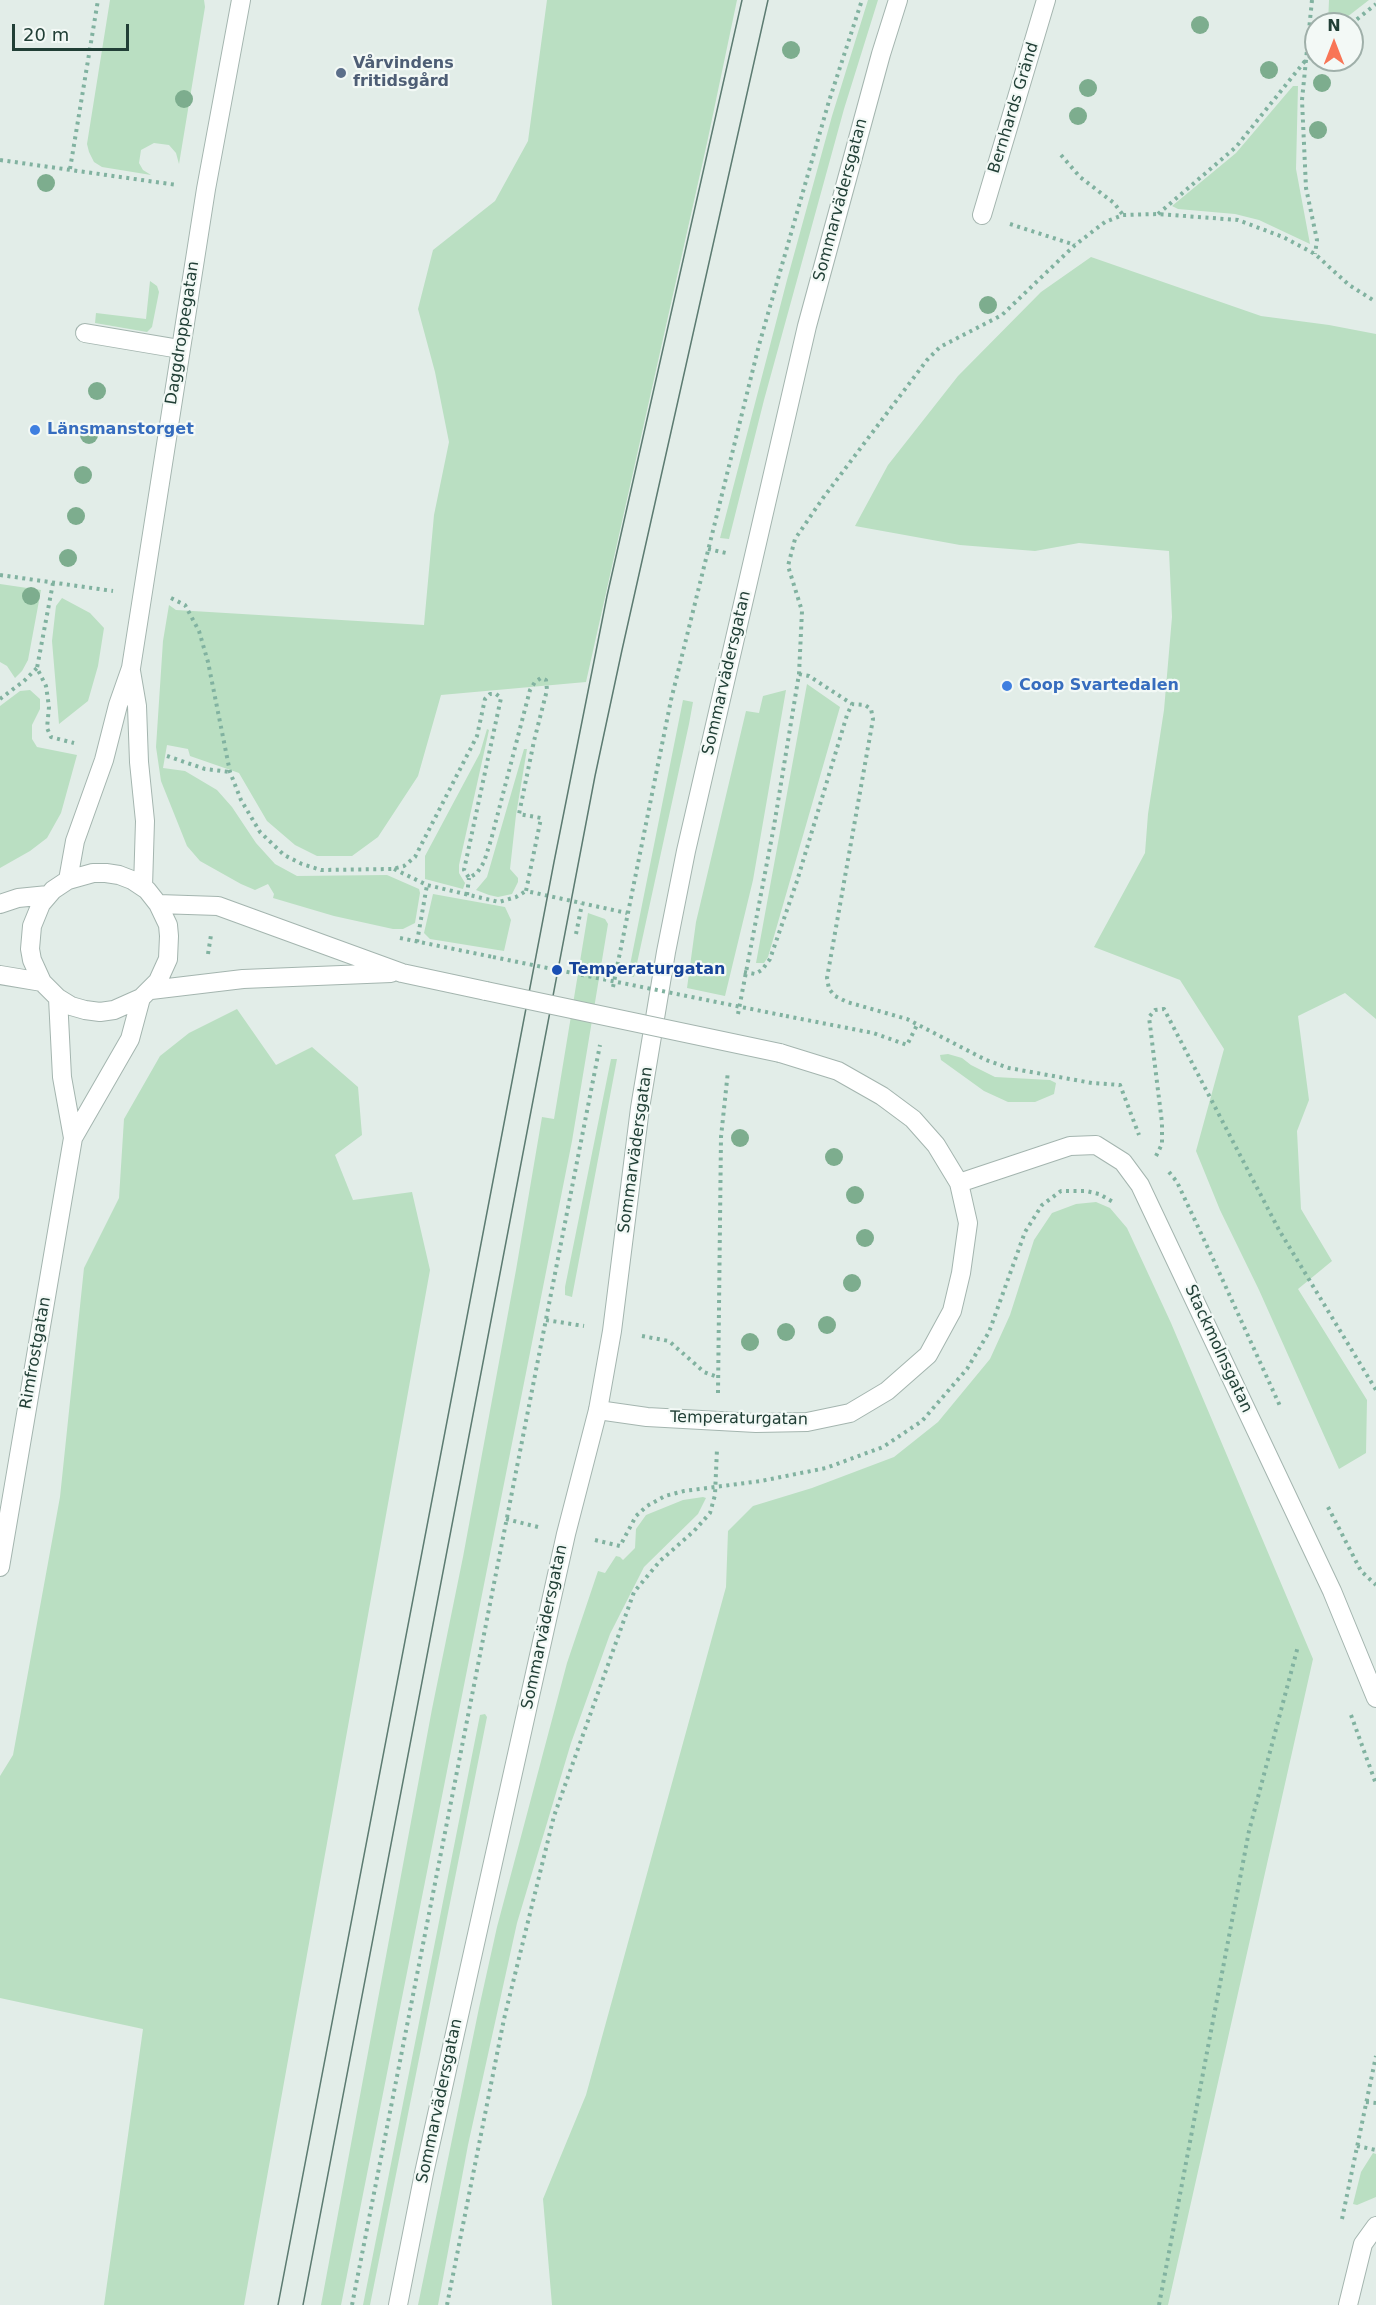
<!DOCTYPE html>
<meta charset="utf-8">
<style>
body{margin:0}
#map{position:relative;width:1376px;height:2305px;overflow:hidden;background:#e2ede8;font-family:"DejaVu Sans",sans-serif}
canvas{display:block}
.north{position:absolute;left:1304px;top:12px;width:60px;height:60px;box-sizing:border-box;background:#f3f9f6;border:2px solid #9fafa9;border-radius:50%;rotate:0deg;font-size:16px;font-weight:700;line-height:24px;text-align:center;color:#213f36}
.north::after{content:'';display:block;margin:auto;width:21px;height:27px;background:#f87556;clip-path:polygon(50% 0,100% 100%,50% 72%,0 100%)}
.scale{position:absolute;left:12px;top:24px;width:117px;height:27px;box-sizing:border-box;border:3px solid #213f36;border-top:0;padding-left:8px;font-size:18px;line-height:21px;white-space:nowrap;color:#213f36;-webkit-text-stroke:4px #f3f9f6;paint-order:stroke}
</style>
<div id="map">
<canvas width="1376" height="2305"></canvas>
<div class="north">N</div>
<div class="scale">20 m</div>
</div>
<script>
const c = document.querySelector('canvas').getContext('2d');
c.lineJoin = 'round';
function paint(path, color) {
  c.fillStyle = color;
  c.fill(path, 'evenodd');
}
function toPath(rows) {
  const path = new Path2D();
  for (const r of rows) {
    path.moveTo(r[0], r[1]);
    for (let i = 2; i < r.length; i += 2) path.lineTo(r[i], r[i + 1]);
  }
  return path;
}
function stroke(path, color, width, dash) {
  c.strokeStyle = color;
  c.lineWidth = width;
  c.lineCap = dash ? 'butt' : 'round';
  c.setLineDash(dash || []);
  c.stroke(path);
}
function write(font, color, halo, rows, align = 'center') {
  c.font = font + ' "DejaVu Sans",sans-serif';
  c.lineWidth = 4.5;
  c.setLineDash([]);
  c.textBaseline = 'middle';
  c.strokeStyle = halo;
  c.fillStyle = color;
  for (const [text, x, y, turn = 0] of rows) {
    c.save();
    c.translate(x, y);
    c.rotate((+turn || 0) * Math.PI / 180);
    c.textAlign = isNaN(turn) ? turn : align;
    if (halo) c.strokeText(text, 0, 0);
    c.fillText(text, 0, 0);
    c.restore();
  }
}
paint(toPath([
 [110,0,204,0,205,7,179,164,176,153,169,145,154,143,141,150,139,163,143,170,151,175,102,167,94,162,89,152,87,144],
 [547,0,737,0,707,143,586,682,441,695,418,776,378,837,352,856,317,856,295,845,267,821,239,773,190,756,188,749,167,745,163,768,185,771,217,790,232,807,256,843,275,864,297,876,387,875,419,889,420,893,415,923,403,929,393,929,334,916,273,898,274,894,268,884,255,890,241,884,200,861,187,846,161,781,156,747,163,641,169,605,176,610,424,625,434,515,449,442,435,372,418,309,433,250,495,201,528,141],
 [868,0,878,0,844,109,764,400,729,539,720,538,787,280,832,116],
 [1329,0,1369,0,1338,24,1328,24],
 [1293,86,1298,86,1296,169,1310,244,1259,220,1235,214,1178,209,1172,206,1236,153],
 [1091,257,1261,316,1329,325,1376,334,1376,1019,1345,993,1298,1016,1309,1100,1297,1131,1301,1209,1332,1261,1298,1289,1367,1400,1366,1453,1339,1469,1259,1290,1220,1210,1196,1151,1224,1049,1180,980,1094,947,1145,853,1148,814,1164,710,1172,617,1169,551,1079,543,1035,551,960,545,855,526,888,465,958,376,1041,292],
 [150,281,157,286,159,292,152,327,147,332,95,323,96,313,146,319],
 [0,584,41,590,28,660,22,671,15,678,7,666,0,662],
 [62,598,90,613,104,628,98,666,88,701,59,724,52,641,56,606],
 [807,684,840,707,768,957,764,963,756,963],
 [30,690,40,699,40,709,32,725,32,739,37,747,77,755,61,813,47,838,30,851,0,868,0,706,20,691],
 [786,690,753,880,725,996,687,988,696,922,746,711,759,713,763,696],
 [683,700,693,702,689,724,634,977,628,975],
 [487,729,489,730,459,865,459,873,465,883,463,889,425,879,425,856,480,753],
 [524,749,527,749,516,815,510,869,518,878,518,882,512,894,498,897,489,895,476,890,487,877],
 [433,894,505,907,511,920,504,951,430,939,424,933],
 [588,913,605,919,608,924,572,1141,341,2305,321,2305,432,1709,463,1557,516,1270,542,1117,554,1119],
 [237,1009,276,1065,312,1047,358,1087,362,1135,335,1155,353,1200,412,1192,430,1270,244,2305,104,2305,143,2029,0,1998,0,1776,13,1755,60,1497,84,1268,119,1198,124,1119,160,1056,189,1033],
 [948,1054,962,1058,971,1065,995,1077,1050,1080,1056,1083,1054,1094,1035,1102,1008,1102,984,1091,941,1060,940,1055],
 [611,1059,617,1059,572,1297,565,1295,565,1287],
 [1096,1202,1110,1208,1127,1228,1171,1323,1313,1659,1168,2305,552,2305,543,2199,586,2095,726,1587,728,1531,753,1506,812,1488,894,1457,938,1422,990,1359,1010,1315,1034,1240,1052,1213,1076,1204],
 [703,1497,706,1498,698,1514,644,1567,610,1634,571,1743,517,1923,468,2145,438,2305,418,2305,479,2008,497,1927,567,1663,598,1571,605,1573,616,1556,620,1557,623,1560,635,1548,636,1529,646,1515,683,1500],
 [485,1714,487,1717,370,2305,363,2305,480,1715],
 [1373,2153,1376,2154,1376,2197,1357,2205,1353,2204,1361,2172]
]), '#badfc2');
const service = toPath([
 [85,333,180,349]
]);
const minor = toPath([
 [982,215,1046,0],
 [131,671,137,706,139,762,145,821,143,887],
 [68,880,75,841,104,760,118,705,131,668,206,189,241,0],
 [0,904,18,898,48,895],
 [158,904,168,925,169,936,168,959,158,981,141,998,114,1010,100,1012,85,1010,71,1006,58,998,42,982,32,960,30,949,32,926,41,904,53,890,68,880,93,873,106,873,119,875,132,880,147,890,158,904,218,906,402,973,486,991],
 [0,975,42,982],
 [151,990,243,979,391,973],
 [73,1138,130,1039,141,998],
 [959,1183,1070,1146,1096,1145,1123,1162,1140,1185,1332,1591,1376,1698],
 [598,1410,647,1417,756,1423,807,1422,850,1413,887,1391,928,1355,952,1311,961,1273,968,1223,959,1183,936,1145,913,1119,882,1096,838,1071,780,1053],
 [0,1567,73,1138,62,1077,58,998],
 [1348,2305,1363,2244,1376,2226]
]);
const tertiary = toPath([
 [398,2305,424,2173,566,1534,598,1410,612,1331,640,1108,666,952,686,851,807,326,881,54,898,0]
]);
stroke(service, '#a4b5af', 20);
stroke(minor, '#a4b5af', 20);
stroke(tertiary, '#a4b5af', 20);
stroke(toPath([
 [1312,0,1302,100,1306,188,1317,240,1315,254],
 [1351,24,1376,4],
 [1061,155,1080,177,1114,203,1123,215],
 [0,160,177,185],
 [70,169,98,0],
 [1158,214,1236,147,1305,61,1316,52],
 [1010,224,1075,245],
 [708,549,726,553],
 [0,575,113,591],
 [53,583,37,668,46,686,49,707,47,728,51,737,74,743],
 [171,598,185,605,199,631,208,662,230,772,241,800,260,832,284,855,302,864,321,870,392,869,404,866,415,857,477,736,485,699,490,694,496,694,501,698,464,870,469,878,477,873,484,862,491,840,530,690,535,682,541,678,546,680,547,690,534,741,519,814,541,818,526,891,627,913],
 [799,674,809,676,852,704],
 [0,699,24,681,37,668],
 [167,756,205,769,230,772],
 [394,869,427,885,499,902,516,897,526,891],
 [467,895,469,878],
 [576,934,582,904],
 [400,938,493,957],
 [417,942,427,885],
 [208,954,211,935],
 [744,972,755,974,762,970,770,959,797,881,847,715,852,704,865,705,871,709,873,719,827,978,829,989,835,996,847,1002,907,1019,986,1060,1009,1068,1092,1083,1120,1085,1139,1135],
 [613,987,671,700,759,345,829,101,862,0],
 [738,1014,774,826,799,674,802,611,788,566,795,539,823,498,927,360,940,347,1002,315,1075,245,1105,222,1123,215,1158,214,1238,220,1283,237,1315,254,1349,285,1376,302],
 [786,1016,873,1033,907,1045,917,1025],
 [1156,1156,1162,1144,1162,1123,1149,1017,1155,1010,1164,1009,1279,1230,1376,1390],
 [1169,1172,1177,1182,1214,1261,1280,1406],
 [546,1320,584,1326],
 [642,1336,669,1341,704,1372,718,1377],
 [718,1393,721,1137,728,1071],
 [1328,1507,1361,1571,1376,1585],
 [506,1519,538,1527],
 [595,1540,620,1546,636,1516,647,1506,665,1496,684,1491,761,1481,826,1468,883,1447,922,1421,967,1369,989,1332,1025,1232,1042,1205,1061,1191,1086,1191,1099,1194,1115,1203],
 [1351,1715,1376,1784],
 [1366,2102,1376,2103],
 [1357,2146,1376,2150],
 [1342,2219,1376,2056],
 [352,2305,600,1045],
 [447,2305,504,2019,554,1816,634,1592,660,1561,694,1531,710,1513,715,1495,717,1449],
 [1159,2305,1249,1831,1298,1646]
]), '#81b2a0', 4, [3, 4.5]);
stroke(service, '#fff', 18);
stroke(minor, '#fff', 18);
stroke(tertiary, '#fff', 18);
stroke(toPath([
 [278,2305,554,862,607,596,742,0],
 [303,2305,595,776,622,650,768,0]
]), '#5c7b71', 1.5);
const minorBridge = toPath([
 [486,991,780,1053]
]);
stroke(minorBridge, '#a4b5af', 20, []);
stroke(toPath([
 [493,957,786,1016]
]), '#81b2a0', 4, [3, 4.5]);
stroke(minorBridge, '#fff', 18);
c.fillStyle = '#7dad8e';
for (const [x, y] of [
 [1200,25],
 [791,50],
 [1269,70],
 [1322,83],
 [1088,88],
 [184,99],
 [1078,116],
 [1318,130],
 [46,183],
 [988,305],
 [97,391],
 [89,435],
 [83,475],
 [76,516],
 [68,558],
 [31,596],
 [740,1138],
 [834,1157],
 [855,1195],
 [865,1238],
 [852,1283],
 [827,1325],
 [786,1332],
 [750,1342]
]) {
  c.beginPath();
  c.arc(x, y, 9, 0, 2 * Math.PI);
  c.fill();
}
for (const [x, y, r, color] of [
 [341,73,6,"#5c6f8a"],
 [35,430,6,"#3f7fe0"],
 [1007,686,6,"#3f7fe0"],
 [557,970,6,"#1a4fb4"]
]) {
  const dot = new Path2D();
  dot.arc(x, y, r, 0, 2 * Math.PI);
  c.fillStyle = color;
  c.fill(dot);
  stroke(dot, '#f3f9f6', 2);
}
write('bold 16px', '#4e5e75', '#f3f9f6', [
 ["Vårvindens",353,64],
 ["fritidsgård",353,82]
], 'left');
write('16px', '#213f36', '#f3f9f6', [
 ["Bernhards Gränd",1014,108,-73],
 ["Sommarvädersgatan",841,200,-75],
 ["Daggdroppegatan",183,333,-81],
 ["Sommarvädersgatan",727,673,-77],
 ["Sommarvädersgatan",636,1150,-82],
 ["Stackmolnsgatan",1218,1349,65],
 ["Rimfrostgatan",36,1353,-80],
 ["Temperaturgatan",739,1419,1],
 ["Sommarvädersgatan",545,1627,-78],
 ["Sommarvädersgatan",440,2101,-78]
]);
write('bold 16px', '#366cbe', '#f3f9f6', [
 ["Länsmanstorget",47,430],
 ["Coop Svartedalen",1019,686]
], 'left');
write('bold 16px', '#164399', '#f3f9f6', [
 ["Temperaturgatan",569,970]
], 'left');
</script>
